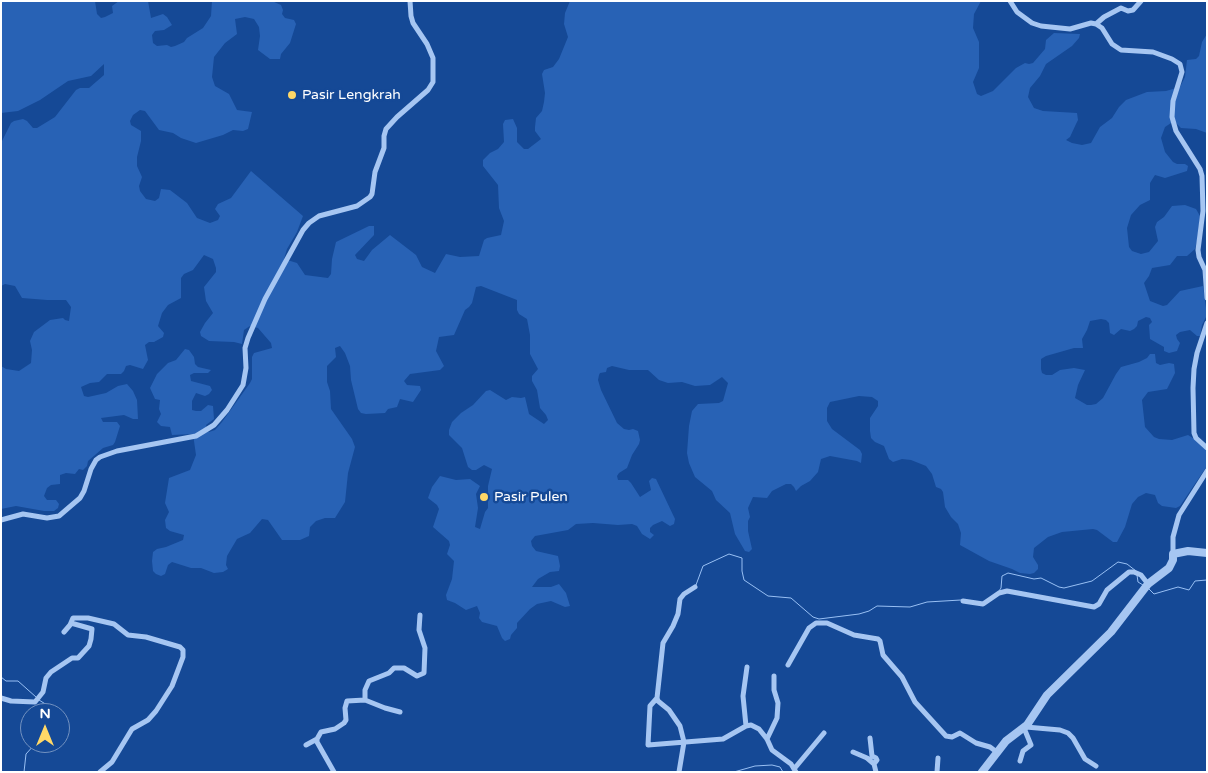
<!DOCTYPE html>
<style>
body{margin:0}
#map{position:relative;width:1208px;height:773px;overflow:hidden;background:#154996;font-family:"Varela Round",sans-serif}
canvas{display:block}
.frame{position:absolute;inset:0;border:2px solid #fff;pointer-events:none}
.north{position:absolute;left:20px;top:703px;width:50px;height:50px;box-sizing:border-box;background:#154996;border:1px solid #7392c0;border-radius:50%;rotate:0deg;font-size:14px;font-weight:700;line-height:20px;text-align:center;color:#fff}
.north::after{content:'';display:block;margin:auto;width:18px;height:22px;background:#ffd867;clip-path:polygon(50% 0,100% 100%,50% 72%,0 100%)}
</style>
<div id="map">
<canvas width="1208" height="773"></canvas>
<div class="frame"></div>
<div class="north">N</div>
</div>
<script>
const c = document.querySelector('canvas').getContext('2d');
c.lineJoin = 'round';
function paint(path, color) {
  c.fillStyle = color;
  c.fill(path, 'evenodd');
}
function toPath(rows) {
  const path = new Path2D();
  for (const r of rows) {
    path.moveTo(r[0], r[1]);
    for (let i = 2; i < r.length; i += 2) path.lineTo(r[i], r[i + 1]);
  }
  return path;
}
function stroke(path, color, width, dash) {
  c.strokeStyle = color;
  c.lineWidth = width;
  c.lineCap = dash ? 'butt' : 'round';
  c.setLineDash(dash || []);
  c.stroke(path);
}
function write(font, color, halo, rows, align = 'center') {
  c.font = font + ' "Varela Round",sans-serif';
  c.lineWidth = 5;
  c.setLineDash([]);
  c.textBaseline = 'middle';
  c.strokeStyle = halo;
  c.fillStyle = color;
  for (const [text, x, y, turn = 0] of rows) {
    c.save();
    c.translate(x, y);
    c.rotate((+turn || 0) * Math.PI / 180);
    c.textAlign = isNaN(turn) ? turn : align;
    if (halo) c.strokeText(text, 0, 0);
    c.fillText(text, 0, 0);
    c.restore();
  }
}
paint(toPath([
 [1,1,95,1,97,14,101,18,105,17,113,13,112,6,119,1,148,1,151,18,163,14,167,17,172,25,164,30,155,31,152,35,153,43,157,46,167,45,171,47,175,46,184,42,187,38,203,28,211,16,212,1,272,1,281,5,283,10,282,14,285,18,294,20,296,24,290,43,281,54,280,59,270,59,258,50,260,36,259,27,254,19,245,17,235,19,237,34,225,43,214,57,212,77,215,86,229,94,237,110,252,112,248,129,243,131,233,130,223,135,196,143,181,138,173,133,159,130,145,111,140,110,133,115,130,121,131,125,141,131,141,141,137,157,137,166,142,177,139,186,140,191,146,199,155,201,159,198,161,189,170,190,187,203,197,218,210,223,218,220,220,216,215,209,218,204,231,198,251,171,303,216,297,232,287,249,284,259,297,263,305,275,328,278,331,274,332,259,336,242,369,226,374,226,374,235,355,255,357,259,364,261,372,250,390,235,416,255,422,267,435,273,446,254,460,257,479,256,484,240,487,238,501,235,504,221,499,208,498,185,483,166,483,160,490,153,498,149,504,142,503,124,505,120,513,119,517,128,517,142,524,149,528,149,541,139,535,131,535,127,536,118,542,111,544,102,545,93,542,74,544,70,553,67,559,59,568,37,564,24,565,13,570,1,981,1,974,14,973,28,979,42,979,68,973,82,977,94,981,96,993,91,1016,68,1025,63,1029,64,1033,63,1045,49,1046,40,1054,33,1080,34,1079,38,1072,46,1046,64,1040,76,1030,88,1028,97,1034,108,1043,111,1077,113,1078,120,1076,124,1070,137,1066,140,1072,143,1082,145,1091,143,1100,127,1112,118,1119,107,1126,100,1147,92,1166,91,1180,87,1185,77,1187,60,1196,59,1199,56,1202,42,1207,34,1207,133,1196,129,1181,128,1174,121,1165,127,1161,138,1165,152,1173,162,1177,164,1185,164,1188,166,1187,171,1165,178,1155,175,1150,183,1150,200,1140,205,1131,215,1127,228,1129,247,1132,251,1141,254,1149,252,1158,241,1155,227,1157,222,1164,217,1172,206,1185,205,1196,209,1200,216,1197,241,1195,249,1187,256,1177,256,1170,265,1152,268,1149,276,1144,283,1150,301,1163,306,1167,305,1180,291,1203,286,1207,315,1202,325,1200,336,1197,336,1190,330,1180,332,1176,335,1177,339,1180,343,1177,351,1169,353,1164,351,1164,347,1150,339,1149,325,1152,322,1150,318,1146,317,1138,321,1137,326,1134,329,1130,331,1121,329,1114,335,1110,333,1109,323,1106,320,1101,319,1090,321,1087,330,1082,339,1083,348,1074,348,1046,356,1041,359,1041,369,1042,373,1046,375,1052,375,1060,370,1074,368,1085,370,1078,385,1075,398,1087,405,1091,405,1096,404,1103,398,1116,374,1121,367,1139,362,1147,358,1150,354,1155,354,1156,363,1160,365,1169,363,1174,364,1175,373,1167,389,1148,392,1142,400,1145,427,1154,437,1159,439,1172,440,1188,435,1193,438,1207,450,1207,466,1180,506,1176,508,1162,506,1158,503,1155,495,1146,493,1138,497,1132,504,1125,527,1117,542,1113,542,1097,530,1093,529,1062,532,1048,537,1034,548,1033,557,1038,565,1038,569,1034,573,1030,574,1020,573,1012,569,989,561,960,545,961,533,958,524,951,517,945,507,943,492,941,489,936,487,932,474,926,466,911,460,902,459,893,462,889,459,884,446,875,442,871,438,870,431,870,418,878,406,878,401,872,397,859,396,830,402,827,408,827,421,832,429,860,450,862,454,861,463,857,461,830,456,821,459,818,472,810,481,801,486,796,491,794,487,791,484,786,484,772,491,767,498,753,497,748,508,750,517,748,521,748,531,752,549,749,552,745,551,735,534,730,513,716,500,712,491,695,477,689,463,687,453,689,426,692,411,698,404,719,403,723,401,728,383,722,377,710,385,695,386,682,382,668,383,659,380,648,370,629,370,612,366,607,368,606,372,600,373,599,375,598,380,601,390,617,423,624,429,629,430,633,429,638,431,640,440,639,444,632,455,627,468,619,473,617,476,618,480,628,480,631,483,640,497,651,490,649,481,652,478,656,479,675,519,674,524,670,526,662,521,653,525,650,528,650,532,654,535,650,539,642,534,637,526,632,524,618,525,593,523,576,524,568,530,535,536,531,541,532,546,536,551,558,556,560,566,559,571,550,572,538,579,532,587,551,587,559,584,566,593,570,606,565,607,551,601,537,604,530,609,517,623,517,628,511,635,510,639,505,641,502,638,497,626,482,622,479,618,480,613,477,606,466,610,455,603,447,600,446,595,452,579,454,561,447,554,450,545,449,541,433,527,439,509,437,505,428,498,432,487,440,476,456,480,470,479,480,486,476,494,478,508,475,527,480,529,485,512,488,508,488,486,492,469,484,465,476,470,472,470,468,467,462,448,449,435,449,430,452,422,461,413,473,405,486,391,490,390,506,400,512,397,521,398,525,397,529,414,544,424,548,420,546,415,540,408,537,390,532,381,532,376,538,369,530,354,530,335,527,319,519,314,517,310,517,300,481,286,476,287,472,303,469,307,465,310,454,335,439,337,436,351,444,366,440,370,410,374,404,381,407,385,420,386,421,390,413,402,400,399,397,407,388,409,385,413,366,414,361,413,358,409,351,380,350,366,345,353,340,346,335,348,336,357,327,366,327,382,330,391,331,409,352,439,355,447,348,473,345,502,335,518,325,518,316,521,310,527,309,536,300,540,282,540,268,520,262,519,250,533,237,539,227,556,226,565,228,569,223,572,214,573,201,568,191,568,172,562,168,565,165,574,161,576,156,574,153,571,152,561,153,552,157,549,166,547,183,540,184,535,170,531,166,528,165,520,169,512,165,503,169,478,190,470,196,455,193,434,172,435,170,427,161,426,157,422,161,414,159,409,160,400,155,399,150,388,157,374,168,363,176,360,185,349,189,350,194,357,195,364,198,367,211,370,208,373,194,373,190,375,191,381,210,386,212,390,209,394,205,396,196,393,192,401,192,410,196,411,201,411,208,405,213,406,214,419,206,425,207,431,209,432,215,430,222,422,250,383,252,379,252,357,254,353,272,348,271,343,258,328,250,326,244,330,242,344,234,342,209,341,201,336,200,332,205,323,213,313,206,301,204,287,216,272,216,268,213,259,204,255,193,270,184,274,181,278,181,298,168,305,162,313,158,326,164,333,163,337,154,342,149,342,145,345,148,360,143,369,130,365,126,366,124,371,121,374,107,374,99,382,90,383,81,387,84,396,88,397,106,393,118,386,127,384,133,391,137,400,138,419,133,419,124,415,101,418,103,422,117,422,120,426,115,442,113,445,103,448,95,455,88,461,87,466,83,470,79,469,75,474,66,473,60,475,60,484,51,485,47,488,44,496,47,500,56,500,59,504,58,508,54,511,44,511,16,506,1,509,1,366,6,369,19,371,31,363,32,350,30,341,34,332,50,320,63,318,65,320,69,321,71,307,66,300,47,300,22,298,15,286,5,284,1,286,1,143,11,123,14,121,23,119,27,121,33,128,37,128,55,117,76,90,80,88,89,88,104,75,104,64,91,76,68,81,40,100,18,111,1,113]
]), '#2862b5');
stroke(toPath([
 [1137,575,1138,582,1143,585],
 [696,585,703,566,729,554,742,558,742,571,744,580,768,596,791,598,813,617,819,619,859,614,869,611,877,606,910,607,927,602,961,600],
 [1149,589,1154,594,1178,587,1189,590,1195,581,1207,580],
 [999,591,1001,588,1002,576,1008,573,1034,579,1041,578,1059,587,1064,588,1092,581,1118,562,1127,564,1136,571],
 [1,677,6,681,18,681,36,697],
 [39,700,47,705,52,713],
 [24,772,26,754,36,743],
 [734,772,755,766,772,765,780,767,783,772]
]), '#99c0f4', 1);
stroke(toPath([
 [1010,1,1017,12,1032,23,1041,26,1070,29,1091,23,1096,24,1102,28,1112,44,1121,50,1153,52,1172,59,1180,64,1182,72,1173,101,1172,117,1176,131,1200,169,1202,176,1203,211,1198,250,1199,257,1205,270,1207,298],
 [1096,24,1104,17,1121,8,1128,11,1133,10,1141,1],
 [1207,323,1197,353,1194,369,1193,388,1194,433,1196,438,1207,448],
 [1,520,23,514,47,518,59,516,80,498,84,491,91,469,96,460,100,457,117,451,196,436,214,425,227,410,243,385,246,368,245,348,248,338,265,299,303,230,309,223,319,216,357,206,370,197,372,194,375,172,384,148,384,136,386,129,397,117,428,90,433,82,433,58,427,44,413,23,411,16,410,1],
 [1173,554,1173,537,1179,515,1207,471],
 [963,601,983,604,999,593,1007,591,1094,607,1099,604,1107,590,1129,572,1134,572,1141,575,1148,584],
 [64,632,70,625,73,618,88,618,114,624,128,635,146,637,180,647,183,650,183,657,172,686,156,711,148,720,132,729,112,762,100,772],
 [788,665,809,628,816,623,827,623,854,635,878,639,880,641,883,655,902,677,915,702,946,736,952,737,960,733,976,743,990,747,998,753],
 [1,698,11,701,35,702,43,692,46,678,51,672,72,658,78,658,89,646,91,639,92,629,71,623],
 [657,698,650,706,648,745,723,739,746,726,751,725,759,729,767,739,772,750,791,764,796,772],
 [365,700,365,690,369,681,389,673,394,668,404,668,417,676,424,673,425,648,419,630,420,615],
 [746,726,743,696,747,667],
 [1026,727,1060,730,1068,733,1073,738,1085,759,1096,766],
 [870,738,872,756,876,758,877,760,874,764],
 [767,739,777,718,778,703,774,690,774,676],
 [306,745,317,739],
 [853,752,867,758,874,764,876,772],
 [1020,761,1023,751,1031,745,1024,728],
 [794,769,824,733],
 [334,772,317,742,317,739,321,732,335,729,344,723,346,720,345,708,347,701,365,700,385,708,400,712],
 [679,772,684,742,680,726,669,710,658,701,657,698,663,643,673,626,678,614,680,599,684,594,695,587],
 [937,772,938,758]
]), '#a6c6f2', 5);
stroke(toPath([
 [982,772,1006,741,1027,725,1047,695,1111,632,1148,584,1169,568,1173,560,1173,554,1188,551,1207,553]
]), '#a6c6f2', 8);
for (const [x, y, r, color] of [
 [292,95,5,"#ffd867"],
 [484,497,5,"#ffd867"]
]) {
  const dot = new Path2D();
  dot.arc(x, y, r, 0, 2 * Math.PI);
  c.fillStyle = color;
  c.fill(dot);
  stroke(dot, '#154996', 2);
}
write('14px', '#fff', '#154996', [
 ["Pasir Lengkrah",302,95],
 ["Pasir Pulen",494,497]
], 'left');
</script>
